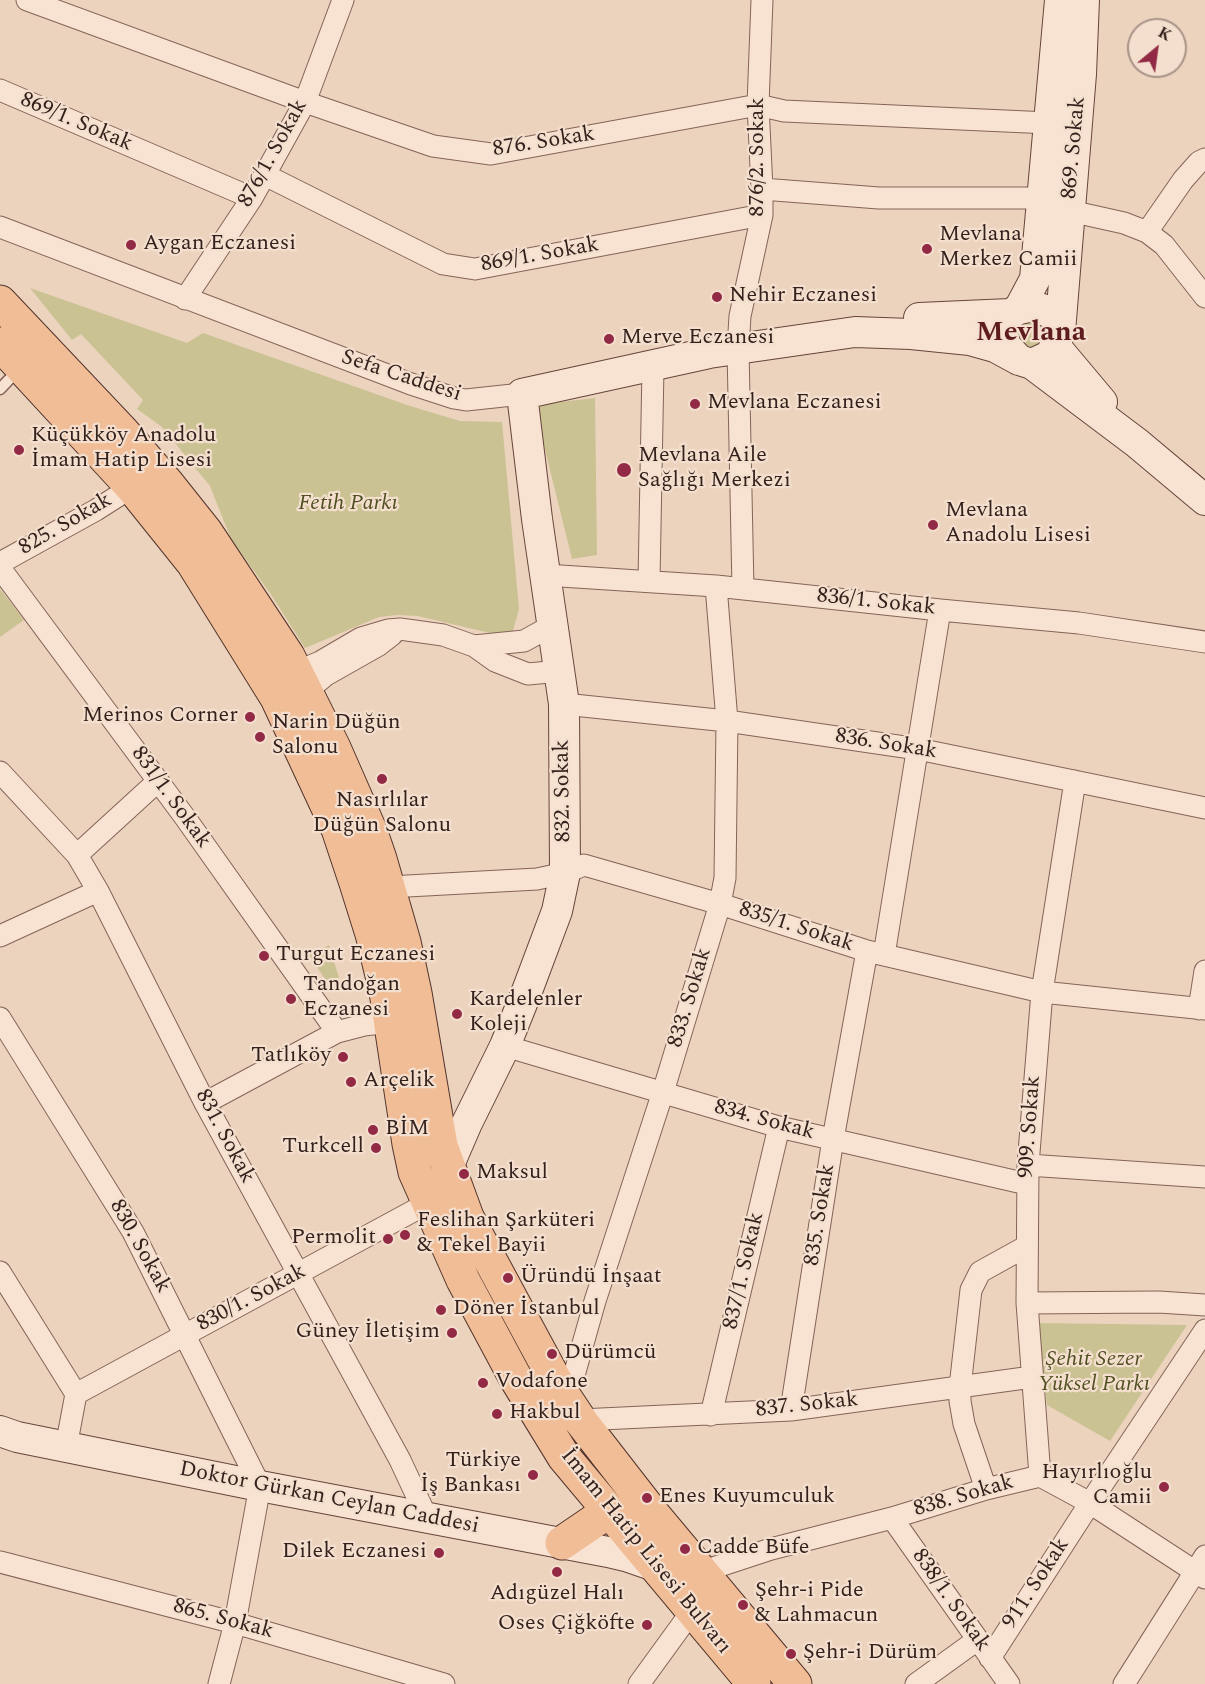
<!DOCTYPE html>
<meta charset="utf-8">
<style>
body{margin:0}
#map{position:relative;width:1205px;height:1684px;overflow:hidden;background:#ecd3be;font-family:Spectral,serif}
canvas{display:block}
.north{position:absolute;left:1127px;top:18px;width:60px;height:60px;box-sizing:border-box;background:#f4dfce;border:2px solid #a79387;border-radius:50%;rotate:29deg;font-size:16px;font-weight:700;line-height:24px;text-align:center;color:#34211c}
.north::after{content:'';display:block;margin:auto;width:21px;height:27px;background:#922945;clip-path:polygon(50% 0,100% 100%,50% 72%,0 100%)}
</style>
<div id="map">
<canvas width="1205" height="1684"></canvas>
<div class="north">K</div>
</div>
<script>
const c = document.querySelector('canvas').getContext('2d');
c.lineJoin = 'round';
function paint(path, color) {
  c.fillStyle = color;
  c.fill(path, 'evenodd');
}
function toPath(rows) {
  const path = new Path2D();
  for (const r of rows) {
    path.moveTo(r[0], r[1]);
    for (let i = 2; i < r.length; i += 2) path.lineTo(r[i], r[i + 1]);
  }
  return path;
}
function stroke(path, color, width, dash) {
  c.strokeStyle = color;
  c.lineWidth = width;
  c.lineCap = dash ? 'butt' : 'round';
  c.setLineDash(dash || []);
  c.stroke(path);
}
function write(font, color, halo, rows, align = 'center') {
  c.font = font + ' Spectral,serif';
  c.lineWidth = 4.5;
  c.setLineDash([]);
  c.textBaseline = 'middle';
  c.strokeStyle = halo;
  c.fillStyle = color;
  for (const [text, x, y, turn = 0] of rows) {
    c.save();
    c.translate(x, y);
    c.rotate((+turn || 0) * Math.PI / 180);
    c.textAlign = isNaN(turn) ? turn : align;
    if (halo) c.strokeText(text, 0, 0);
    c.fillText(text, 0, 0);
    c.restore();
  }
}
paint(toPath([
 [30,288,187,343,203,333,410,406,460,421,502,422,519,609,511,638,418,616,397,615,379,617,305,648,272,596,231,539,210,486,162,427,137,409,143,400,81,334,72,340],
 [1028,317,1049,329,1037,351,1018,345,1017,325],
 [595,398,597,555,572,559,534,405],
 [0,589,24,620,0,637],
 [329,945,339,978,327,982,309,955],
 [1036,1323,1187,1325,1110,1441,1047,1405]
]), '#cac293');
const lane = toPath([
 [0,389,19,369]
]);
const street = toPath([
 [27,0,305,102,433,146,491,154,758,105,784,111,1049,123],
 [0,90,252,198],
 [265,175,443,264,475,269,762,215],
 [762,189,879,198,1043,198],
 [1070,211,1124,223,1147,232,1164,245,1205,297],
 [0,227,411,384,454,398,466,400,522,394],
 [1147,232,1183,180,1199,162,1205,159],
 [185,299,252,198,305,102,343,0],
 [0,563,96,510,132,487],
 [0,568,184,816,337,1032],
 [545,575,716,586,940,610,1079,623,1205,642],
 [649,581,653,367],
 [743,589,738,349,740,316,762,215,762,189,758,105,762,0],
 [474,646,524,641,553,625],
 [296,672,320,662,361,638,388,630,400,629,443,635,474,646,495,661,528,674,560,671],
 [307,691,326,675,379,645,392,635],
 [564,704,727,721,918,749,1205,808],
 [0,772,77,855,98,891,205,1103,400,1460,427,1518],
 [77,855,158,781],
 [389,887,537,879,565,873,584,865,720,904,867,951,1042,992,1205,1009],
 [0,936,98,891],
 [884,955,940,610],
 [1199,1009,1205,971],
 [0,1018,133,1232,260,1486,235,1623,219,1684],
 [505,1046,779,1127,1027,1184],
 [205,1103,337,1032,364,1025,391,1022],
 [1028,1165,1205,1177],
 [0,1272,76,1394,66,1447],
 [1027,1303,1159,1302,1205,1305],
 [562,1393,573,1379,595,1301,663,1092,720,904,725,878,727,721,716,586],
 [76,1394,428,1203],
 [791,1410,833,1139,867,951],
 [711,1415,779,1127],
 [580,1420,791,1410,1032,1377],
 [1040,1476,1027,1303,1028,1165,1042,992,1075,781],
 [986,1489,964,1424,960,1401,960,1387,971,1290,980,1272,1027,1246],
 [892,1518,1009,1684],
 [0,1562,235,1623,444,1684],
 [701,1572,771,1549,892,1518,986,1489,1040,1476,1090,1503,1205,1578],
 [990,1658,1090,1503,1205,1330],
 [639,1684,692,1611],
 [916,1684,977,1640],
 [1124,1684,1205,1556]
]);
const secondary = toPath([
 [1019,309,1035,279,1060,0],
 [919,318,1010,314],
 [1060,332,1054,315,1042,309,1033,306,1019,309,1010,314,1006,320,1003,333,1005,345,1019,360,1032,364,1051,355,1060,332,1081,74,1084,0],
 [1055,346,1102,402],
 [1032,364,1137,443,1205,500],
 [448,1167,467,1123,505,1046,527,991,557,911,565,873,564,704,537,519,522,394,709,353,855,332,911,334,970,340,995,347,1019,360],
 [0,1431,17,1437,260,1486,608,1552,629,1557,658,1567]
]);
const primary = toPath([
 [0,302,122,431,167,483,206,532,288,656,334,748,370,830,380,859,404,942,415,993,441,1146,467,1217,562,1393,580,1420,653,1514,795,1684],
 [0,344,132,487,193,563,277,698,338,829,356,883,372,934,386,992,409,1144,415,1172,463,1280,515,1377,564,1457,754,1684],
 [562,1543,609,1511]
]);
stroke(lane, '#846458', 13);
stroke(street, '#846458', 23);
stroke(secondary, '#66453b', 32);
stroke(primary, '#52342c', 35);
stroke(lane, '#f8e2d1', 10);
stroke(street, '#f8e2d1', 21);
stroke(secondary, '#f8e2d1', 30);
stroke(primary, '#f0bd96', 33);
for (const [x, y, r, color] of [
 [131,245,6,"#922945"],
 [927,249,6,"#922945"],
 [717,297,6,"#922945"],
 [609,339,6,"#922945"],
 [695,404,6,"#922945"],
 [19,450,6,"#922945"],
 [624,470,8,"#922945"],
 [933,525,6,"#922945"],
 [250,717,6,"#922945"],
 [260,737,6,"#922945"],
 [382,779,6,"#922945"],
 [264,956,6,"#922945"],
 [291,999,6,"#922945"],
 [457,1014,6,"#922945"],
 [343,1057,6,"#922945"],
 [351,1082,6,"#922945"],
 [373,1130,6,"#922945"],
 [376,1148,6,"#922945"],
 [464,1174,6,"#922945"],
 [405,1235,6,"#922945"],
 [388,1239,6,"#922945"],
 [508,1278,6,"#922945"],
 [441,1310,6,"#922945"],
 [452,1333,6,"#922945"],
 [552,1354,6,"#922945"],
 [483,1383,6,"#922945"],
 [497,1414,6,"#922945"],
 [533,1475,6,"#922945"],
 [1164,1487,6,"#922945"],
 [647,1498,6,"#922945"],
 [685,1549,6,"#922945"],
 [439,1553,6,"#922945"],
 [557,1572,6,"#922945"],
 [743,1605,6,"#922945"],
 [647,1625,6,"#922945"],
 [791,1654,6,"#922945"]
]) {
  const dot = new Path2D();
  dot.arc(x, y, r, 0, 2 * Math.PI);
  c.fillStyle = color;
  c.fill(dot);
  stroke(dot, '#f4dfce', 2);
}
write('22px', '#34211c', '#f4dfce', [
 ["869/1. Sokak",76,123,23],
 ["876. Sokak",544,143,-9],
 ["869. Sokak",1075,148,-85],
 ["876/1. Sokak",274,154,-61],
 ["876/2. Sokak",759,157,-90],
 ["869/1. Sokak",540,256,-10],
 ["Sefa Caddesi",401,377,18],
 ["825. Sokak",66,525,-30],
 ["836/1. Sokak",876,603,6],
 ["836. Sokak",886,745,9],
 ["832. Sokak",564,791,-91],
 ["831/1. Sokak",170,798,54],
 ["835/1. Sokak",796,928,18],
 ["833. Sokak",691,998,-73],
 ["834. Sokak",764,1121,15],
 ["909. Sokak",1031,1127,-86],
 ["831. Sokak",224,1137,62],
 ["835. Sokak",821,1215,-81],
 ["830. Sokak",139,1247,61],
 ["837/1. Sokak",745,1271,-77],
 ["830/1. Sokak",252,1299,-28],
 ["837. Sokak",807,1406,-6],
 ["838. Sokak",964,1497,-16],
 ["Doktor Gürkan Ceylan Caddesi",329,1499,11],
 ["İmam Hatip Lisesi Bulvarı",645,1552,51],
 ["911. Sokak",1037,1584,-57],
 ["838/1. Sokak",950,1601,55],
 ["865. Sokak",223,1620,15]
]);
write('22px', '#34211c', '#f4dfce', [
 ["Mevlana",939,236],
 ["Merkez Camii",939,261],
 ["Aygan Eczanesi",143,245],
 ["Nehir Eczanesi",729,297],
 ["Merve Eczanesi",621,339],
 ["Mevlana Eczanesi",707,404],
 ["Küçükköy Anadolu",31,437],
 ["İmam Hatip Lisesi",31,462],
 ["Mevlana Aile",638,457],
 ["Sağlığı Merkezi",638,482],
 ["Mevlana",945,512],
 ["Anadolu Lisesi",945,537],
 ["Merinos Corner",238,717,"right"],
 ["Narin Düğün",272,724],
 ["Salonu",272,749],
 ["Nasırlılar",382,802,"center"],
 ["Düğün Salonu",382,827,"center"],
 ["Turgut Eczanesi",276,956],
 ["Tandoğan",303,986],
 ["Eczanesi",303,1011],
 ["Kardelenler",469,1001],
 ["Koleji",469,1026],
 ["Tatlıköy",331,1057,"right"],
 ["Arçelik",363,1082],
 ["BİM",385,1130],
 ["Turkcell",364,1148,"right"],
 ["Maksul",476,1174],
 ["Feslihan Şarküteri",417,1222],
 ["& Tekel Bayii",417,1247],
 ["Permolit",376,1239,"right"],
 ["Üründü İnşaat",520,1278],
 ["Döner İstanbul",453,1310],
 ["Güney İletişim",440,1333,"right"],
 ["Dürümcü",564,1354],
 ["Vodafone",495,1383],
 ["Hakbul",509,1414],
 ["Türkiye",521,1462,"right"],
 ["İş Bankası",521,1487,"right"],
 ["Hayırlıoğlu",1152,1474,"right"],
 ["Camii",1152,1499,"right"],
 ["Enes Kuyumculuk",659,1498],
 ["Cadde Büfe",697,1549],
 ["Dilek Eczanesi",427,1553,"right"],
 ["Şehr-i Pide",755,1592],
 ["& Lahmacun",755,1617],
 ["Adıgüzel Halı",557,1595,"center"],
 ["Oses Çiğköfte",635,1625,"right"],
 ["Şehr-i Dürüm",803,1654]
], 'left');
write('italic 22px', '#505023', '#f4dfce', [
 ["Fetih Parkı",348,505],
 ["Şehit Sezer",1094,1361],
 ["Yüksel Parkı",1094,1386]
]);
write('bold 28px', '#5f1c1f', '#f4dfce', [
 ["Mevlana",1031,335]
]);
</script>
